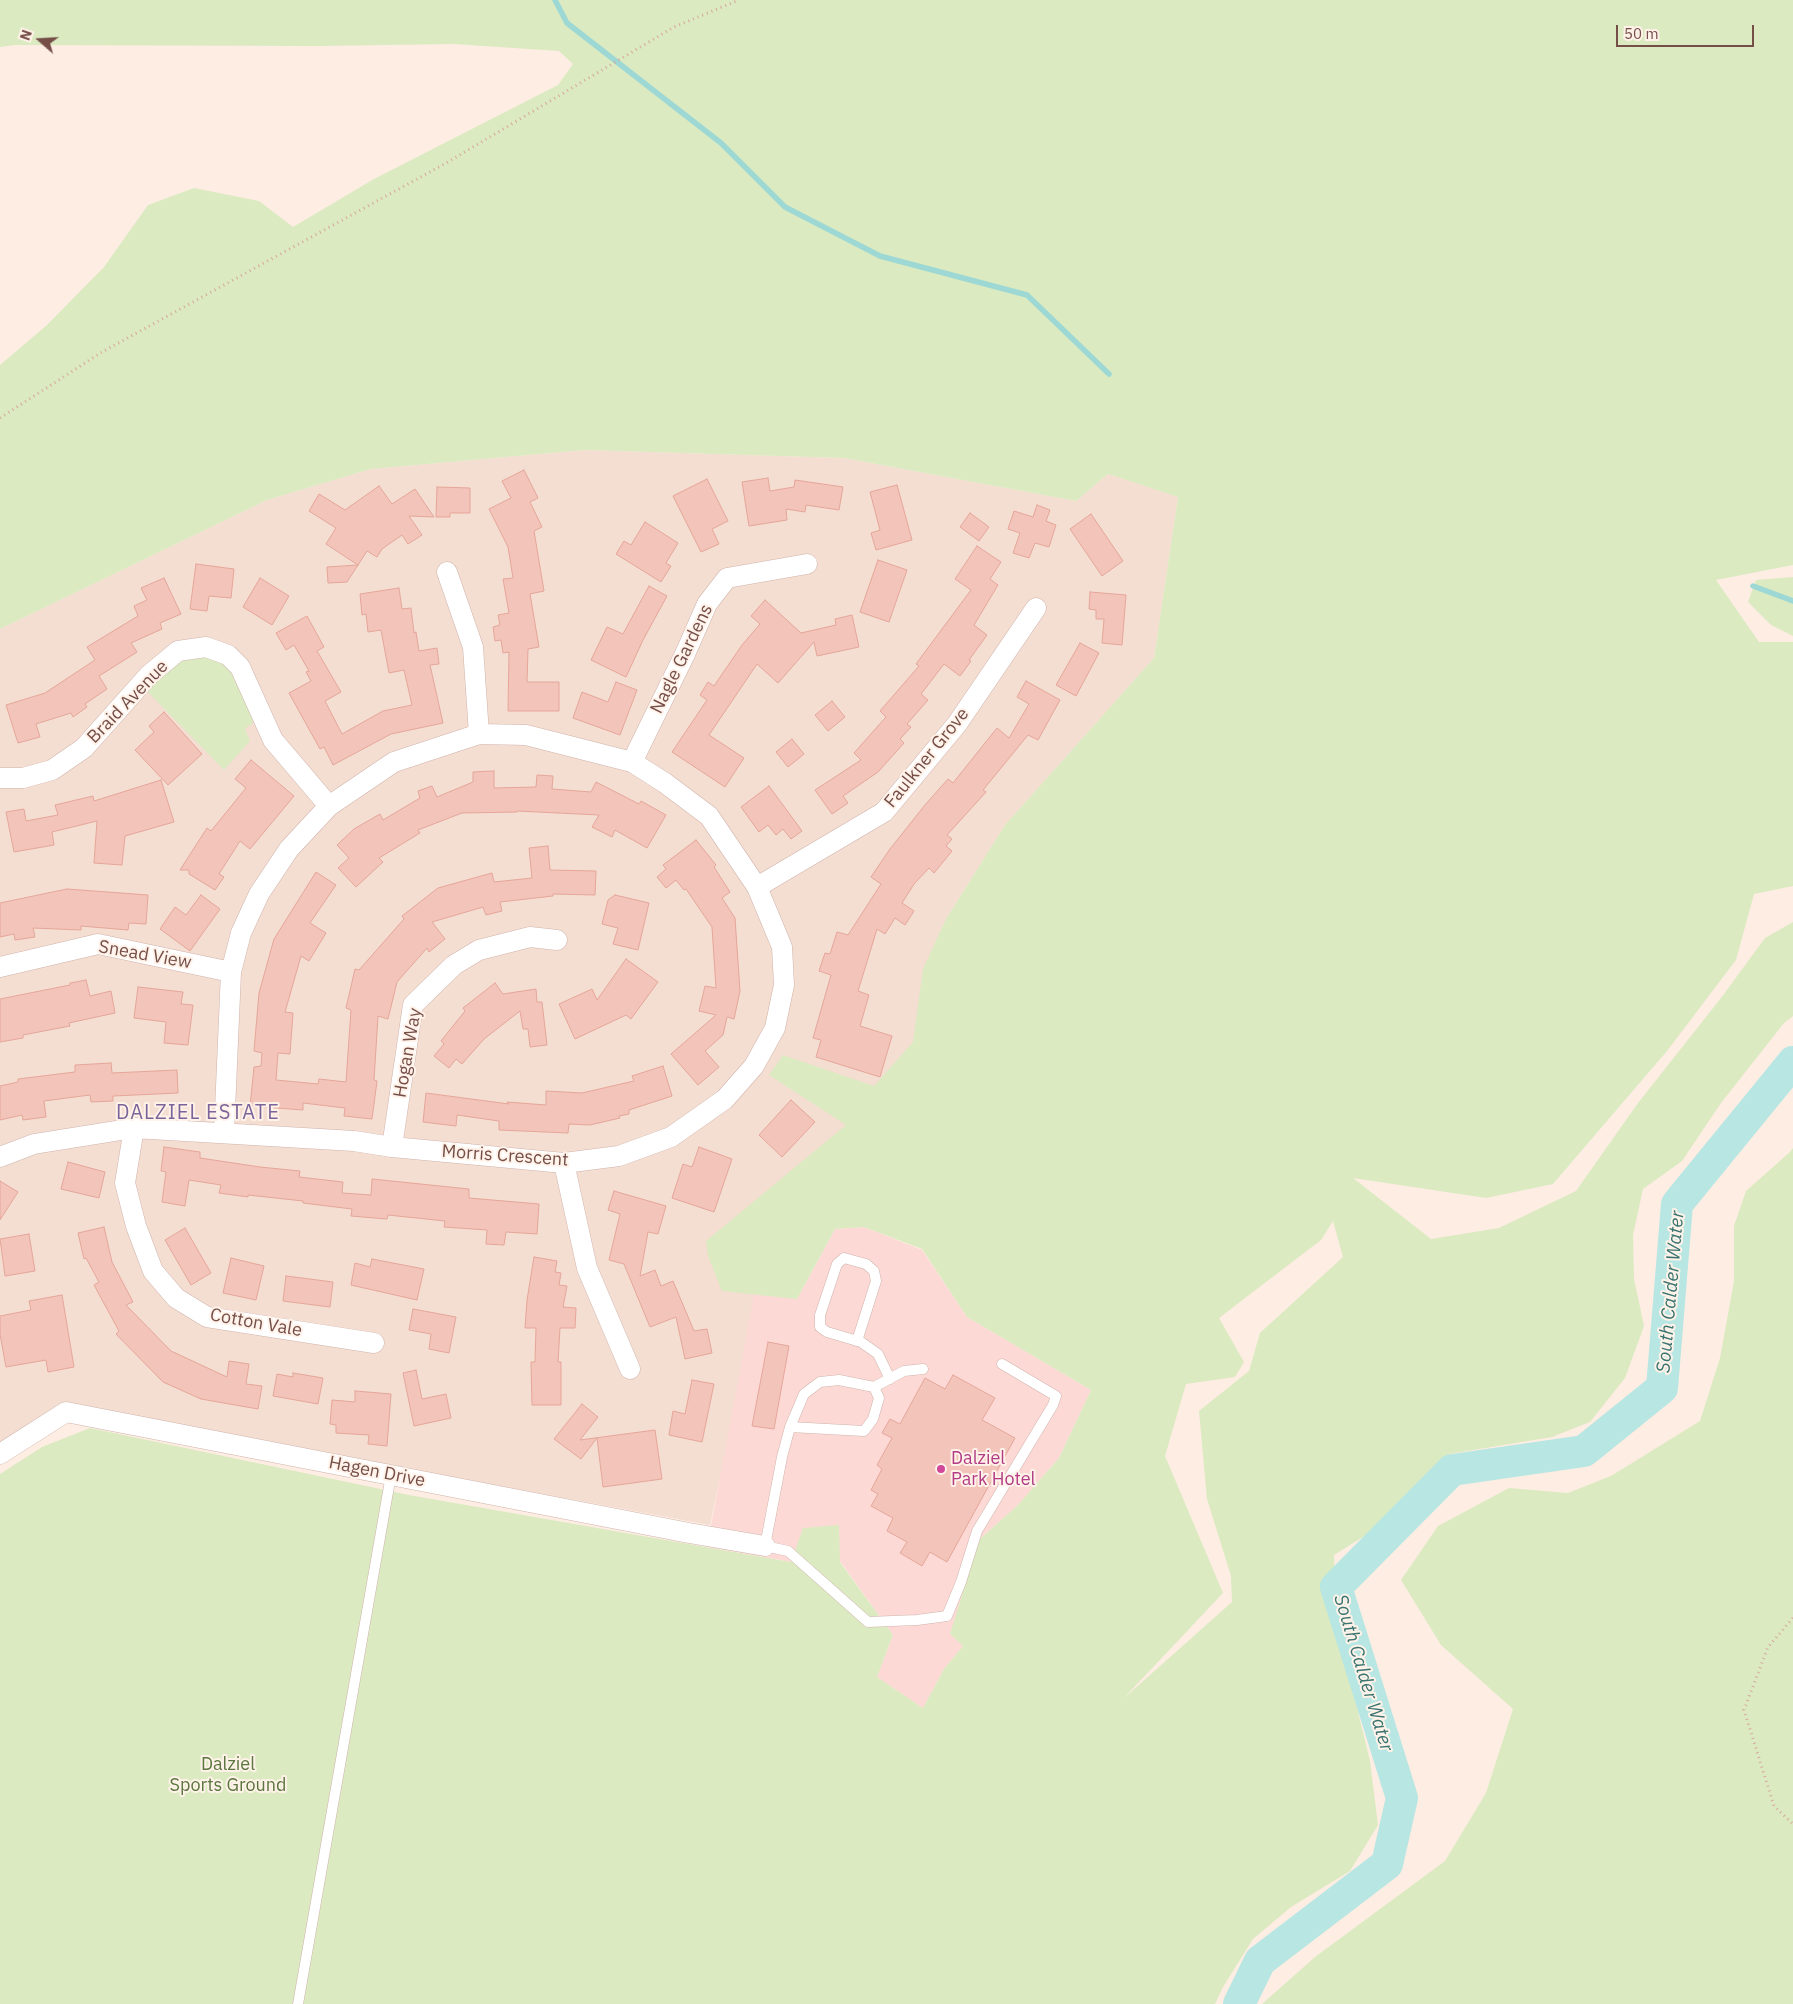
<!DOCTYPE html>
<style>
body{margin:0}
#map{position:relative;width:1793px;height:2004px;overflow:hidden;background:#fdede3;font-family:"IBM Plex Sans",sans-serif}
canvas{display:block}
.north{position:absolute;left:15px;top:15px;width:50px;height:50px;-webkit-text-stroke:4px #fff2e9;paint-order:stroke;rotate:289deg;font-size:14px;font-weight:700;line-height:20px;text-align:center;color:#754e48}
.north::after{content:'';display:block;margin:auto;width:18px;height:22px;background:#754e48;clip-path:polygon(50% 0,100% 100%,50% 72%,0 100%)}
.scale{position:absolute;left:1616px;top:25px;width:138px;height:22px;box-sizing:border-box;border:2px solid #754e48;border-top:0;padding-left:6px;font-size:15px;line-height:18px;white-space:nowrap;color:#754e48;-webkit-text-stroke:4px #fff2e9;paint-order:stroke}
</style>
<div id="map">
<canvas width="1793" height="2004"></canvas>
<div class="north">N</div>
<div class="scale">50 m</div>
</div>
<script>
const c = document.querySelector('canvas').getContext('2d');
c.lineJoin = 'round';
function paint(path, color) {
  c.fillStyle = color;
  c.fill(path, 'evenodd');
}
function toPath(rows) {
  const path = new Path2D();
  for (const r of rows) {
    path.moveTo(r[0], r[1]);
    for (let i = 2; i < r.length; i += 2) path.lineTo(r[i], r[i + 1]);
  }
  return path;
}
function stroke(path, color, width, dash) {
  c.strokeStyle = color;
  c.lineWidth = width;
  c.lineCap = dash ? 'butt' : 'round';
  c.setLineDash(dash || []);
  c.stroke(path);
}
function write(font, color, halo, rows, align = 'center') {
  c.font = font + ' "IBM Plex Sans",sans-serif';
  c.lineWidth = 4;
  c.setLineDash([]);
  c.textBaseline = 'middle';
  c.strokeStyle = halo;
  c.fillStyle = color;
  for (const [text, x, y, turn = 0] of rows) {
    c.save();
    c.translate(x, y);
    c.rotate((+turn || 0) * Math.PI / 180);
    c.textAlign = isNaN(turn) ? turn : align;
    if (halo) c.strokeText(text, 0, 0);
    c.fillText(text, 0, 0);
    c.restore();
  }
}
paint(toPath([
 [585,450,844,458,1076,501,1108,474,1178,497,1154,658,1005,825,946,919,936,943,913,1042,729,1434,710,1525,393,1466,66,1412,0,1454,0,629,267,500,371,469]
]), '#f4ddd1');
paint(toPath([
 [864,1227,922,1250,967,1317,1091,1390,1059,1458,1017,1506,972,1546,972,1573,963,1646,944,1669,923,1708,877,1677,893,1635,840,1561,792,1562,707,1547,754,1295,797,1299,835,1229]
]), '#fdd9d6');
paint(toPath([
 [0,0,1793,0,1793,565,1716,580,1759,642,1793,642,1793,886,1754,894,1736,960,1667,1051,1553,1184,1486,1198,1353,1178,1431,1239,1499,1228,1576,1191,1638,1103,1721,998,1765,938,1793,922,1793,1016,1784,1023,1721,1103,1682,1161,1643,1189,1633,1235,1634,1279,1644,1326,1625,1378,1590,1422,1552,1437,1449,1454,1384,1524,1334,1555,1336,1622,1370,1761,1378,1825,1350,1871,1291,1907,1253,1939,1223,1987,1215,2004,0,2004,0,1474,42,1447,90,1428,409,1495,791,1562,803,1528,839,1525,840,1562,893,1635,877,1677,923,1708,944,1669,963,1646,950,1634,969,1572,972,1546,1017,1506,1059,1458,1091,1390,967,1317,922,1249,864,1227,835,1229,797,1299,722,1291,708,1256,706,1241,846,1125,769,1075,783,1055,874,1086,913,1042,923,969,946,919,1005,825,1154,658,1178,497,1108,474,1076,501,844,458,585,450,371,469,267,500,0,629,0,365,47,325,104,267,148,205,194,188,259,201,293,227,374,179,558,85,573,64,559,51,454,44,319,46,15,45,0,47],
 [1333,1221,1343,1257,1260,1333,1249,1371,1199,1411,1207,1499,1231,1576,1232,1602,1123,1699,1223,1593,1165,1456,1186,1384,1235,1377,1244,1362,1219,1318,1321,1240],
 [1793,577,1793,636,1771,625,1748,602,1756,580],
 [202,653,222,659,237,671,258,719,245,729,250,741,224,770,142,686,178,658],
 [1793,1148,1793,2004,1262,2004,1315,1957,1445,1861,1486,1793,1513,1709,1441,1645,1401,1580,1438,1526,1509,1488,1568,1493,1611,1476,1700,1421,1720,1358,1734,1281,1734,1226,1746,1191,1790,1152]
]), '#dbeac1');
stroke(toPath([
 [555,0,567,23,721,143,785,207,880,256,1027,295,1109,374],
 [1753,586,1793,601]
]), '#9dd8d4', 5.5);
stroke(toPath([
 [1239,2004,1260,1961,1387,1864,1402,1798,1336,1587,1452,1470,1584,1451,1662,1388,1677,1204,1793,1062]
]), '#b7e6e3', 32);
const building = toPath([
 [524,470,538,498,530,502,542,527,534,531,544,591,530,594,539,647,528,649,527,682,559,682,559,711,508,711,509,652,503,653,501,640,495,641,493,627,500,625,498,615,509,613,503,579,513,578,508,547,489,509,511,498,502,481,524,470],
 [768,478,770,491,794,487,795,480,843,487,839,510,806,505,805,512,786,509,787,520,749,526,742,482,768,478],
 [707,479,728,521,712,529,719,544,701,552,673,496,707,479],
 [897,485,912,540,876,550,871,533,880,530,870,492,897,485],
 [379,486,392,504,415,489,434,517,409,516,422,535,408,544,402,535,382,549,377,557,367,551,358,565,326,544,336,528,309,511,319,494,345,510,379,486],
 [437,487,470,488,470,513,450,513,450,517,436,517,437,487],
 [1037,505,1050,510,1046,521,1056,525,1049,547,1035,543,1029,558,1013,553,1020,533,1008,529,1014,511,1033,517,1037,505],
 [970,513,989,527,979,541,960,527,970,513],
 [1091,514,1123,561,1102,576,1070,529,1091,514],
 [645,522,678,543,666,563,671,566,661,582,616,554,624,541,631,545,645,522],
 [977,546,1001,562,990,579,998,585,974,625,987,635,969,660,971,661,960,676,944,664,921,694,928,700,907,724,911,727,900,739,904,743,878,772,843,796,848,803,832,814,815,790,861,760,854,753,886,717,880,711,919,666,916,664,971,590,955,579,977,546],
 [878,560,907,570,889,622,860,612,878,560],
 [196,564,234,569,231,598,209,596,207,611,190,609,196,564],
 [358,565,347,582,328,583,327,567,358,565],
 [164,578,181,614,160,623,162,629,131,643,137,652,99,676,107,689,85,704,87,707,73,717,71,713,36,724,40,737,18,743,6,705,45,693,95,660,87,647,138,616,134,606,147,600,141,588,164,578],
 [260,578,289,596,272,625,243,607,260,578],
 [649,586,667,596,643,640,626,677,591,660,607,627,623,634,649,586],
 [399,588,402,609,411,608,414,633,416,632,419,651,437,648,439,664,430,665,443,723,391,734,333,765,324,747,320,749,289,693,311,681,306,672,309,671,294,645,286,650,276,633,307,616,324,647,317,651,341,692,325,701,342,734,383,711,412,705,404,670,389,673,381,630,368,632,366,614,362,615,360,594,399,588],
 [1090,592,1126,595,1122,645,1102,643,1104,619,1096,619,1096,610,1089,609,1090,592],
 [765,600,801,633,836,625,835,619,852,615,859,647,817,656,814,642,778,683,757,664,709,735,744,758,725,787,672,752,707,700,700,695,708,682,714,686,742,645,760,624,751,616,765,600],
 [1080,643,1099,653,1076,696,1056,685,1080,643],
 [1026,681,1060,700,1038,740,1028,735,983,790,986,792,947,835,952,839,946,846,952,851,934,873,929,868,914,884,902,903,914,911,905,925,895,918,885,934,877,929,858,991,869,995,860,1026,892,1036,880,1077,816,1057,821,1040,813,1038,831,975,819,971,825,953,830,954,837,932,848,935,881,884,871,877,890,849,925,805,948,779,953,783,997,728,1009,738,1029,704,1017,697,1026,681],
 [616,682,637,690,620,735,573,718,582,692,608,702,616,682],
 [832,701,845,717,828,731,815,715,832,701],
 [164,712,202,754,168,785,135,750,154,732,149,726,164,712],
 [792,739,804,754,788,767,776,752,792,739],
 [251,760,294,796,250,849,240,841,219,874,224,877,215,890,189,874,189,870,180,870,207,828,211,831,246,788,235,779,251,760],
 [494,771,494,788,536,787,537,775,553,776,552,789,591,792,596,782,639,804,641,801,666,815,647,848,615,830,612,837,592,827,599,815,517,811,517,812,462,813,418,830,420,833,379,858,383,862,356,887,338,868,349,858,337,845,354,829,380,814,383,820,420,798,418,791,432,786,437,797,473,782,473,772,494,771],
 [161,780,174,822,125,836,122,865,94,863,97,821,52,832,54,845,14,852,6,812,24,809,26,821,58,815,55,805,93,796,94,801,161,780],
 [769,786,802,831,791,839,783,829,776,835,768,825,759,832,741,807,769,786],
 [696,840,716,865,714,867,730,892,722,898,735,918,740,991,734,1019,727,1017,723,1035,705,1051,719,1067,698,1085,671,1054,716,1015,699,1011,705,986,716,988,712,927,686,889,684,890,676,880,666,888,657,877,666,869,663,865,696,840],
 [548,846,550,870,596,871,595,895,553,894,553,896,500,902,502,911,486,915,483,907,432,922,445,939,429,952,427,948,397,982,388,1019,378,1016,374,1080,377,1081,372,1119,344,1116,345,1108,303,1103,303,1110,250,1106,254,1067,261,1066,262,1053,254,1051,259,993,274,939,316,872,336,885,310,923,326,933,309,961,301,956,285,1012,293,1013,290,1054,278,1053,276,1080,318,1084,319,1079,346,1082,351,1010,346,1008,355,969,359,970,404,919,402,916,438,888,492,873,494,882,532,878,529,848,548,846],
 [67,889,148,895,146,924,129,923,128,930,81,926,81,930,33,928,35,937,15,940,14,934,0,937,0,903,67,889],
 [201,895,220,909,190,951,160,929,175,907,186,915,201,895],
 [615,895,649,903,638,950,613,944,618,928,602,924,608,900,615,895],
 [626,959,658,982,631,1019,626,1015,575,1039,559,1004,592,989,597,1000,626,959],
 [86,980,90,996,111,991,115,1013,69,1023,70,1026,23,1035,23,1038,0,1042,0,999,70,985,70,983,86,980],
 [495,983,503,994,536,989,537,1002,542,1002,547,1045,530,1047,528,1029,523,1029,520,1011,484,1039,462,1064,456,1059,449,1068,434,1056,444,1044,441,1041,465,1011,463,1008,495,983],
 [138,987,183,992,181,1004,193,1005,188,1045,164,1043,166,1022,134,1018,138,987],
 [111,1063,112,1073,177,1070,178,1093,113,1096,113,1101,91,1102,90,1095,44,1101,46,1117,23,1120,22,1115,0,1120,0,1086,18,1082,18,1079,75,1072,75,1065,111,1063],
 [663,1066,672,1096,629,1110,629,1114,619,1116,620,1118,590,1125,569,1124,568,1133,499,1130,499,1121,457,1115,456,1126,423,1122,426,1093,509,1104,507,1102,546,1105,546,1091,582,1093,634,1081,632,1076,663,1066],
 [791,1100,815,1122,782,1157,759,1135,791,1100],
 [164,1147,200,1152,200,1158,260,1167,300,1171,299,1177,343,1182,342,1193,371,1195,372,1179,469,1189,469,1198,539,1204,537,1234,506,1232,504,1245,486,1244,487,1230,444,1227,445,1221,388,1215,387,1219,351,1216,352,1209,303,1203,303,1201,248,1195,248,1197,219,1193,221,1185,189,1180,185,1206,162,1202,166,1172,161,1171,164,1147],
 [699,1147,732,1159,714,1212,672,1198,683,1164,692,1167,699,1147],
 [68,1162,105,1172,99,1198,61,1189,68,1162],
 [0,1181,18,1192,0,1220,0,1181],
 [614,1191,666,1206,658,1234,648,1232,640,1276,655,1270,661,1286,673,1281,694,1331,707,1329,712,1353,685,1359,676,1317,650,1327,624,1264,609,1260,620,1214,608,1210,614,1191],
 [104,1227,112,1262,133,1302,126,1305,171,1351,227,1377,229,1361,249,1364,246,1384,262,1386,258,1409,201,1399,163,1382,116,1334,119,1331,94,1285,99,1282,86,1258,84,1259,78,1233,104,1227],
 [185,1228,211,1273,191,1285,165,1240,185,1228],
 [29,1234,35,1271,5,1276,0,1239,29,1234],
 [534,1257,557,1261,555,1272,561,1273,559,1285,567,1286,563,1307,576,1308,575,1328,560,1328,558,1362,561,1362,561,1405,532,1405,531,1362,535,1362,536,1328,525,1328,527,1300,534,1257],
 [231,1258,264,1266,256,1300,223,1293,231,1258],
 [372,1259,424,1269,417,1300,351,1285,355,1263,370,1267,372,1259],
 [286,1276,333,1282,330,1307,283,1301,286,1276],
 [62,1295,74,1367,48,1372,46,1360,6,1367,0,1334,0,1316,31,1310,29,1301,62,1295],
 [413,1309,456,1317,449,1353,429,1349,431,1334,409,1330,413,1309],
 [768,1342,789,1346,774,1429,752,1426,768,1342],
 [416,1370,422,1399,446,1394,451,1418,414,1426,403,1373,416,1370],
 [293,1373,323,1378,318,1404,273,1396,277,1374,293,1377,293,1373],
 [953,1375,995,1398,982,1420,1015,1438,947,1562,930,1552,922,1566,900,1553,907,1542,887,1531,893,1518,871,1506,878,1494,871,1490,882,1469,877,1465,892,1438,882,1433,890,1419,900,1424,925,1378,945,1389,953,1375],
 [692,1380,714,1384,702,1442,669,1435,673,1411,685,1414,692,1380],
 [355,1391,391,1394,387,1446,368,1444,369,1435,336,1433,336,1425,330,1424,332,1400,355,1402,355,1391],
 [582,1404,598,1417,580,1440,655,1430,662,1479,603,1487,597,1438,581,1459,554,1439,582,1404]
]);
paint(building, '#f3c4ba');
stroke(building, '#e6a69a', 1);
const service = toPath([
 [857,1341,876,1281,874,1271,866,1264,844,1258,837,1264,820,1315,820,1327,827,1332,861,1342,878,1354,890,1379],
 [874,1387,904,1371,923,1369],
 [790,1427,864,1431,873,1419,879,1398,874,1387,839,1380,820,1382,804,1394,790,1427,782,1457,765,1546,788,1551,868,1622,917,1620,947,1616,961,1582,977,1531,1053,1405,1056,1396,1002,1364],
 [298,2004,391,1475]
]);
const minor = toPath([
 [447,572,473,647,479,734],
 [632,762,685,654,707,604,727,578,807,564],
 [0,778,23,778,52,770,84,748,149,675,178,651,206,647,228,655,240,667,273,740,329,806],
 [757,887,884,812,957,724,1036,608],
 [0,967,98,944,231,972],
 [134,1128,125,1183,136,1226,153,1271,176,1298,207,1317,374,1343],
 [392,1147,413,1005,454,965,479,950,530,937,557,940],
 [0,1157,34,1144,134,1128,354,1141,392,1147,564,1163,619,1156,671,1137,725,1099,754,1066,775,1028,784,985,782,947,757,887,709,816,665,783,632,762,526,735,479,734,394,762,329,806,289,849,259,894,241,933,231,972,224,1133],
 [564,1163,587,1268,630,1369],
 [0,1454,66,1412,689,1533,765,1546]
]);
stroke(service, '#d0b4ac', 11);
stroke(minor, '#d0b4ac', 21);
stroke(toPath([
 [0,418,102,352,448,162,674,27,739,0],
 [1793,1618,1768,1647,1744,1710,1774,1806,1793,1824]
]), '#d7a79d', 3, [1, 4]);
stroke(service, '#fff', 10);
stroke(minor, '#fff', 20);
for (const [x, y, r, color] of [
 [941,1469,5,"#d1479c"]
]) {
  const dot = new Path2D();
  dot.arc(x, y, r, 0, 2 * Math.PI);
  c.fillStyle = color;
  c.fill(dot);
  stroke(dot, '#fff2e9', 2);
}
write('18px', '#754e48', '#fff2e9', [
 ["Nagle Gardens",682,659,-64],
 ["Braid Avenue",128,702,-46],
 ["Faulkner Grove",927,758,-51],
 ["Snead View",145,955,10],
 ["Hogan Way",408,1053,-80],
 ["Morris Crescent",505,1156,4],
 ["Cotton Vale",256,1323,10],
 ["Hagen Drive",377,1472,11]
]);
write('18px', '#b23c85', '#fff2e9', [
 ["Dalziel",951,1459],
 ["Park Hotel",951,1480]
], 'left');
write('18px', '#5a753d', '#fff2e9', [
 ["Dalziel",228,1765],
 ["Sports Ground",228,1786]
]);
write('italic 19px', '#397470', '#fff2e9', [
 ["South Calder Water",1671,1292,-85],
 ["South Calder Water",1363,1673,73]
]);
c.letterSpacing = '1px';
write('20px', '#7b6499', '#fff2e9', [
 ["DALZIEL ESTATE",198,1113]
]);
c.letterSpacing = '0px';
</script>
